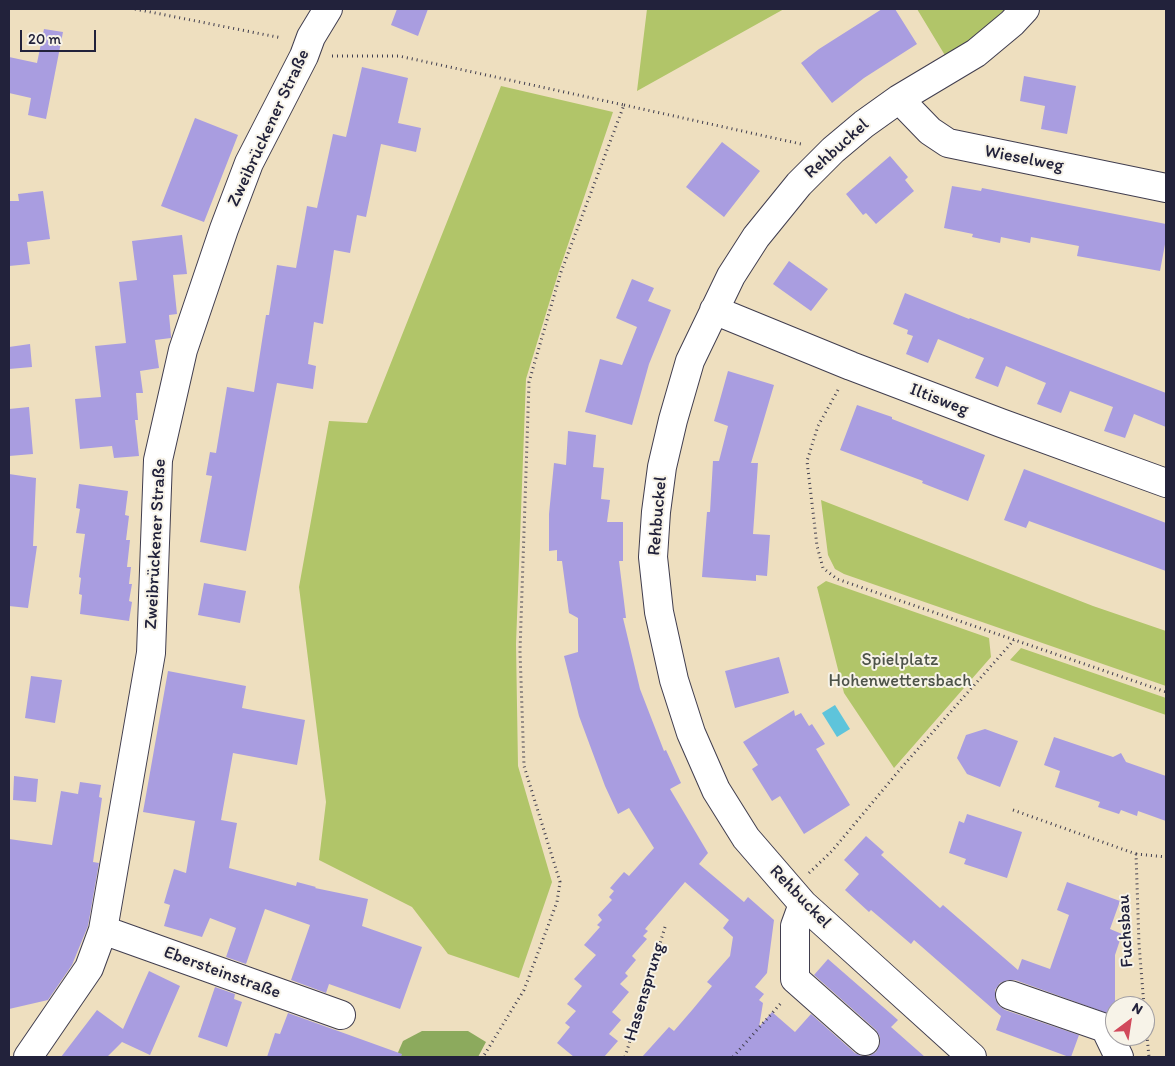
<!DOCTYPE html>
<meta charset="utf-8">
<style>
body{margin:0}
#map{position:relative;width:1175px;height:1066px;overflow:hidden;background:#eedfbf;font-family:Itim,sans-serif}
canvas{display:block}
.frame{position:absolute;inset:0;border:10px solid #22223b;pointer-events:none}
.north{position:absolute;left:1105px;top:996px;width:50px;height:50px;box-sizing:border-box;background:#f7f3e8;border:1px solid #a29fa3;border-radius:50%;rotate:31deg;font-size:14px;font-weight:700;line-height:20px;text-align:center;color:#22223b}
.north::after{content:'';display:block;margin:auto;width:18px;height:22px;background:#d1495b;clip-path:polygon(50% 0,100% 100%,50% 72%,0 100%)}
.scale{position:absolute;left:20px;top:30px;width:76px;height:22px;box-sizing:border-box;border:2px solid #22223b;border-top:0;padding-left:6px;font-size:15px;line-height:18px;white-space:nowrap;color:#22223b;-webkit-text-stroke:4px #f7f3e8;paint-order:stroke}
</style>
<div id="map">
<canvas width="1175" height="1066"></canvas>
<div class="frame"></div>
<div class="north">N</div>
<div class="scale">20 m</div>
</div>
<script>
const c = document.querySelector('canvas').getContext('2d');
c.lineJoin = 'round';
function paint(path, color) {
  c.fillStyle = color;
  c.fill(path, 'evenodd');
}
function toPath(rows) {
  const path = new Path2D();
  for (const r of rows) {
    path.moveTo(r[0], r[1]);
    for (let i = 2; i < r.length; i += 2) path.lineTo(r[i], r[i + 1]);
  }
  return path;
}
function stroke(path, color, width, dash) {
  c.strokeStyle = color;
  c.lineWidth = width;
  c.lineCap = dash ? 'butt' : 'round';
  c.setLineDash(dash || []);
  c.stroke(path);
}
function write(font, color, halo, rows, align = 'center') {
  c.font = font + ' Itim,sans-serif';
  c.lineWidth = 4;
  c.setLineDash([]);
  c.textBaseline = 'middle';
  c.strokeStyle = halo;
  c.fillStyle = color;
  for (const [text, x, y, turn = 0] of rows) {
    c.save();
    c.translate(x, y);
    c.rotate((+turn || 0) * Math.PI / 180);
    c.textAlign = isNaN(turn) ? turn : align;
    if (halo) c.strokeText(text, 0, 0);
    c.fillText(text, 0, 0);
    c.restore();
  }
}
paint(toPath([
 [647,9,784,9,637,91],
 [917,9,1005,9,970,42,946,57],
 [501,86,613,112,558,274,526,379,516,644,518,766,552,882,519,978,448,954,412,907,319,860,326,802,299,587,329,421,367,423],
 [821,500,1093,606,1166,631,1166,686,844,574,835,569,828,555],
 [826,581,989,638,991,657,894,768,844,693,817,587],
 [1021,648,1166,698,1166,715,1010,660]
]), '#b1c569');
paint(toPath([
 [422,1031,468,1031,486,1042,478,1057,396,1057,403,1041]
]), '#8caa5d');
paint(toPath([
 [835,705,850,729,837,737,822,713]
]), '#5ec4db');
paint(toPath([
 [397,9,428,9,418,36,391,25],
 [882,9,895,9,917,44,864,78,832,103,801,63,819,49],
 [44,29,63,32,46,119,28,115,31,98,9,93,9,57,37,63],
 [362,67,408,78,398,123,421,128,416,152,381,144,366,217,357,215,350,253,334,250,323,324,314,322,308,364,316,366,313,389,277,383,246,551,200,542,212,476,206,475,210,452,216,453,227,387,254,392,266,315,269,315,277,265,296,268,307,206,317,208,333,134,346,137],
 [1024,76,1076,86,1067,134,1041,129,1045,106,1020,101],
 [195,118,238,135,204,222,161,206],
 [722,142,760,171,724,217,686,187],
 [890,156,908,177,905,180,914,191,876,224,866,213,863,215,846,194],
 [952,186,981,191,982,188,1166,224,1166,239,1160,271,1077,256,1079,246,1031,237,1030,243,1001,237,1000,243,972,237,973,234,944,228],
 [43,191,50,239,27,242,30,264,9,266,9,201,19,201,18,194],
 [182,235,187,274,173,275,177,314,169,315,171,336,171,338,155,340,159,368,140,371,143,393,136,393,138,420,135,420,139,456,114,458,112,446,80,449,75,399,101,397,95,346,126,343,119,282,137,280,132,241],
 [789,261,828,289,811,311,773,284],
 [632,279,654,288,648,301,671,310,649,364,632,425,585,412,600,359,622,365,637,327,616,318],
 [905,293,969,319,970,318,1166,393,1166,427,1134,414,1125,438,1104,431,1113,407,1070,391,1061,413,1037,404,1046,383,1006,366,998,387,975,378,984,358,938,339,928,363,906,354,913,336,907,334,908,330,893,324],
 [30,344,32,367,9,369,9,347],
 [728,371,774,385,751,463,758,463,753,534,770,535,767,576,756,575,756,581,702,577,707,512,710,512,713,461,719,461,728,426,714,421],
 [857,405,892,417,892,419,985,455,968,501,922,483,923,481,840,450],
 [29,407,33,454,9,456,9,409],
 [568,431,596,435,593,467,604,468,601,499,610,500,607,522,623,522,623,561,619,561,626,618,623,618,640,689,664,751,666,750,681,783,670,789,708,853,699,864,744,902,748,897,774,920,767,973,755,987,764,994,759,1000,763,1003,759,1027,772,1012,795,1032,811,1014,855,1053,862,1056,869,1056,876,1052,880,1044,880,1037,876,1030,814,975,828,959,898,1020,891,1027,925,1057,642,1057,669,1027,674,1031,693,1009,712,986,707,982,730,956,733,937,723,928,729,920,685,882,645,929,648,931,643,936,647,939,632,956,636,960,625,973,628,976,620,984,629,992,612,1012,621,1020,609,1034,618,1041,604,1057,574,1057,557,1043,570,1027,565,1023,576,1011,567,1004,582,986,574,979,596,955,584,945,600,927,597,925,602,920,598,915,612,900,609,897,614,891,610,888,624,872,629,876,654,848,629,808,618,814,605,786,579,716,564,656,578,652,578,618,569,613,562,561,557,561,557,550,549,551,549,514,554,463,566,465],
 [1024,469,1166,523,1166,571,1029,521,1026,528,1004,520],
 [9,474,36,478,33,546,37,546,28,608,9,606],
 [79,484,128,491,125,515,129,516,126,540,130,540,127,567,131,567,129,584,132,584,129,601,132,602,129,621,80,614,82,595,79,594,81,578,79,577,85,534,76,533,80,509,76,508],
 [204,583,246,591,240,623,198,615],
 [779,657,789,693,735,708,725,671],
 [168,671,246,686,242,708,305,720,297,765,233,753,221,820,237,823,229,868,296,886,297,882,316,887,315,888,368,899,362,926,422,947,400,1009,329,984,326,993,291,980,310,925,265,909,246,964,226,957,236,928,210,918,202,937,164,926,170,905,164,903,174,869,186,873,195,821,143,812],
 [31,676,62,680,55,723,25,718],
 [794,710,795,716,801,713,809,726,812,724,825,744,816,749,850,805,804,834,780,796,772,801,752,769,758,765,743,742],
 [985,729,1018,741,1000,787,967,774,957,758,966,735],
 [1054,737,1113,757,1121,753,1126,762,1166,776,1166,821,1138,811,1137,816,1121,810,1119,814,1098,807,1100,802,1055,787,1060,771,1044,765],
 [14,776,38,779,36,802,13,800],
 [80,782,101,785,99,797,102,798,93,862,99,863,88,926,72,965,48,1000,9,1009,9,839,52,845,61,791,78,794],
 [967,814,1022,832,1007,878,964,864,966,859,949,853,959,821,964,823],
 [866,836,884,852,881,855,940,908,943,905,1018,970,1022,959,1050,969,1069,915,1057,910,1067,882,1120,901,1110,929,1122,934,1115,955,1115,1016,1015,980,1008,980,1000,983,995,990,995,998,999,1006,1005,1010,1079,1035,1071,1057,1069,1057,996,1030,1001,1016,914,940,911,944,871,910,869,912,845,890,859,874,844,860],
 [149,971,180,986,150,1055,122,1042,107,1057,61,1057,97,1010,123,1029],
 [215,987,235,994,234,999,242,1002,227,1047,198,1037],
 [288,1013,402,1054,401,1057,267,1057,275,1033,280,1034]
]), '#a99de0');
const minor = toPath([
 [899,99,930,131,948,143,1166,188],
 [714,310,851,366,1001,423,1166,483],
 [803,904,795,926,795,979,865,1041],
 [103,930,341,1015],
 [1010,995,1105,1028,1119,1057],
 [28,1057,89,968,103,930,151,653,158,460,183,350,224,229,249,163,304,56,311,37,328,9],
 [972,1057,803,904,746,838,716,790,691,733,674,680,659,612,653,557,656,512,662,467,673,420,690,361,731,276,756,237,799,184,833,150,864,124,899,99,976,53,1012,23,1025,9]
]);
stroke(minor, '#413e4f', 30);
stroke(toPath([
 [135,9,282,38],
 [332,56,399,56,624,105,561,272,529,382,520,651,524,766,560,882,557,902,524,990,483,1057],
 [624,105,801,144],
 [838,390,818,426,807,461,817,546,823,568,837,579,1166,692],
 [1013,810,1136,854,1139,944,1144,1006],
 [1136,854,1166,857],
 [809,873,832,851,902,767,1014,640],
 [1145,1015,1149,1057],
 [625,1057,665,927],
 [733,1057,781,1003]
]), '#413e4f', 3, [1, 4]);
stroke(minor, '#fff', 28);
write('18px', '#22223b', '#f7f3e8', [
 ["Zweibrückener Straße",269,128,-65],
 ["Rehbuckel",837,149,-42],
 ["Wieselweg",1024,159,11],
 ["Iltisweg",939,400,21],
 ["Rehbuckel",658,516,-85],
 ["Zweibrückener Straße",156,544,-87],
 ["Rehbuckel",800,897,46],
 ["Fuchsbau",1126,931,-93],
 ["Ebersteinstraße",222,973,20],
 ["Hasensprung",645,992,-73]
]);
write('18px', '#4d5349', '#f7f3e8', [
 ["Spielplatz",900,660],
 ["Hohenwettersbach",900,681]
]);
</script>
